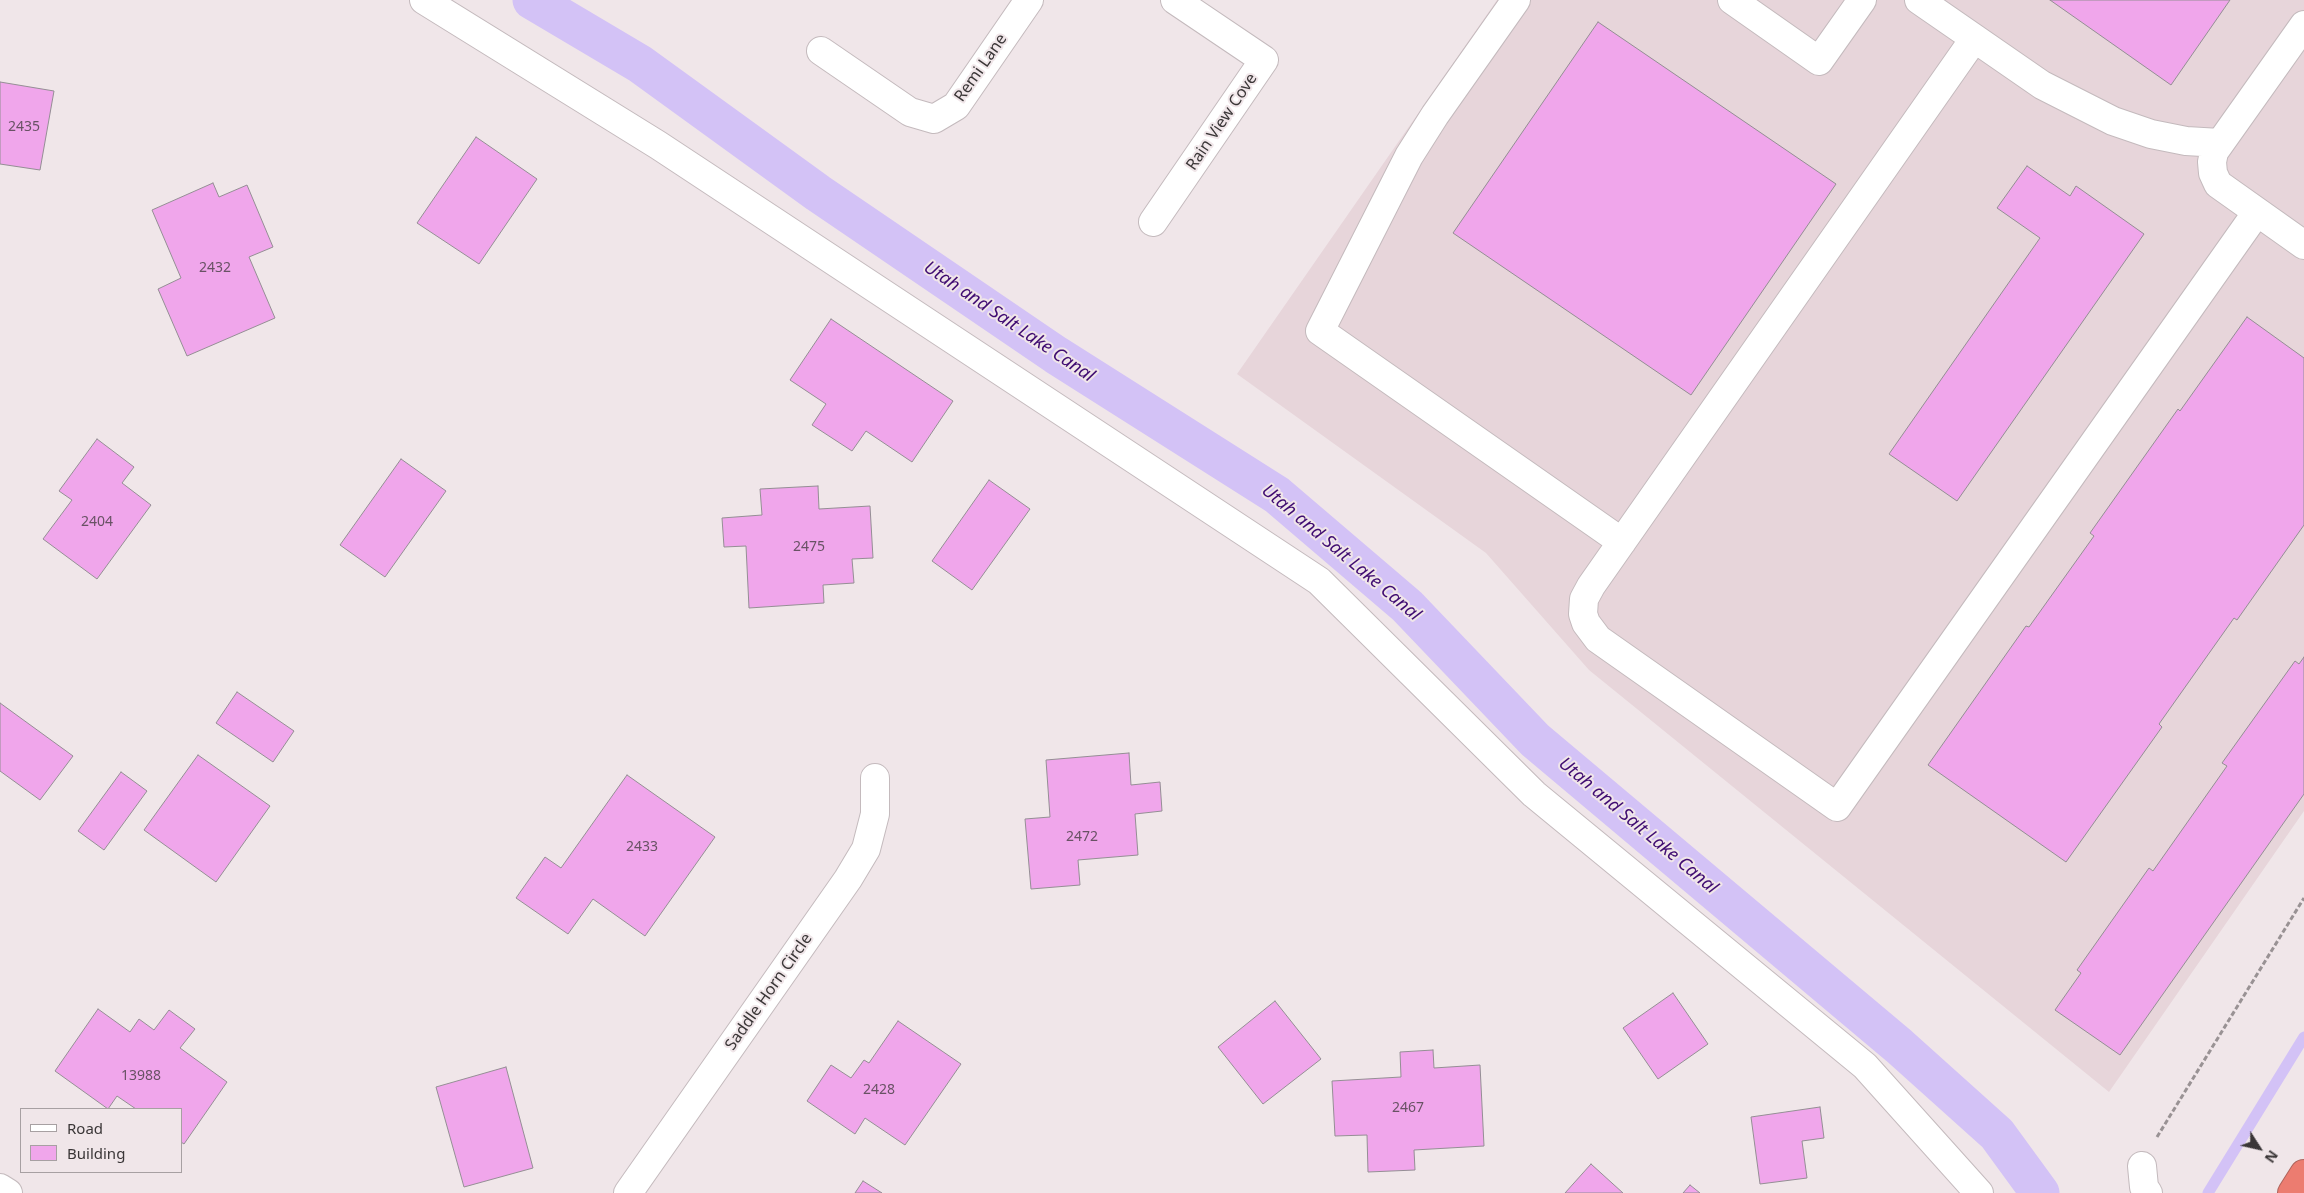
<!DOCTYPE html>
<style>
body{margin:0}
#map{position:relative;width:2304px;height:1193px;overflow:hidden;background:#f0e6e9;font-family:"Noto Sans",sans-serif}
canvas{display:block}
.legend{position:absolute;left:20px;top:1108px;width:162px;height:65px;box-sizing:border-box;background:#f0e6e9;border:1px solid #a7a0a2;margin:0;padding:6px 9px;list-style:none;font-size:15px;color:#3a3637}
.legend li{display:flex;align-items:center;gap:10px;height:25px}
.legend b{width:25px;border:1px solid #a7a0a2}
.north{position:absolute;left:2234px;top:1123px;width:50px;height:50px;-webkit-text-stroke:4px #f0e6e9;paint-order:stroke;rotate:125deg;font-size:14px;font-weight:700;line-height:20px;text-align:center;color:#3a3637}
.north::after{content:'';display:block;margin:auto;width:18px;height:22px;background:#3a3637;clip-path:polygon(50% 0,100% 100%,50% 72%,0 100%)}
</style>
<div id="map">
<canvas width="2304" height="1193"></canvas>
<ul class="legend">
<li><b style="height:6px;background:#fff"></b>Road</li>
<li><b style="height:14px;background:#f0a6eb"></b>Building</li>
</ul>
<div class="north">N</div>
</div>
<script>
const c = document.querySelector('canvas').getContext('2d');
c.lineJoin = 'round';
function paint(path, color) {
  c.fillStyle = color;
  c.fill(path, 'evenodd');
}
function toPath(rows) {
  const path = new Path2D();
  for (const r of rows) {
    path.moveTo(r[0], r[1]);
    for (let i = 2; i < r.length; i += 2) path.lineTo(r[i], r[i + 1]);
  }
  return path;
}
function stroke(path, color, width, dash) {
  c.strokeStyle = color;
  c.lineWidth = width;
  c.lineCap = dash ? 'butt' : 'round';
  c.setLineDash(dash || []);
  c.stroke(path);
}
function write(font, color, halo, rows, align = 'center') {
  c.font = font + ' "Noto Sans",sans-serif';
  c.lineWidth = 4;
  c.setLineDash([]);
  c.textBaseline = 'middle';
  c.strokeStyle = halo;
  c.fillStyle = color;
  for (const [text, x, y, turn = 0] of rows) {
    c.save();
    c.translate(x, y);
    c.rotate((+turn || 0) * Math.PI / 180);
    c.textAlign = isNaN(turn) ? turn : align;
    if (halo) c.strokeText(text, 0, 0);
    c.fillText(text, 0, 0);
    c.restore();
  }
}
paint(toPath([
 [1497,0,2304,0,2304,811,2109,1092,1589,670,1486,553,1237,374]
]), '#e7d5da');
stroke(toPath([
 [2208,1193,2304,1037]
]), '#d3c2f6', 11);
stroke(toPath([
 [532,0,640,64,818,193,1056,355,1277,495,1407,606,1535,740,1899,1046,1997,1134,2040,1193]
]), '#d3c2f6', 39);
const building = toPath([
 [2050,0,2230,0,2171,85,2050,0],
 [1598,22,1836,184,1691,395,1453,233,1598,22],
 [0,82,54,91,40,170,0,164,0,82],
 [476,137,537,179,479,264,417,223,476,137],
 [2027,166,2070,196,2076,186,2144,234,1957,501,1889,454,2040,238,1997,208,2027,166],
 [213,183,219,197,247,185,273,247,249,257,275,318,187,356,158,289,181,278,152,210,213,183],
 [2247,317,2304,358,2304,525,2237,620,2234,618,2159,724,2162,727,2066,862,1928,765,2026,626,2029,627,2094,536,2090,533,2178,409,2180,411,2247,317],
 [831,319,953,401,912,462,866,431,852,451,812,425,826,404,790,380,831,319],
 [97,439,134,467,122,483,151,505,97,579,43,539,72,500,59,491,97,439],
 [401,459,446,491,385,577,340,545,401,459],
 [989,480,1030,509,972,590,932,561,989,480],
 [818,486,819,509,870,506,873,558,852,559,854,583,823,585,824,603,749,608,746,546,724,547,722,518,762,515,760,489,818,486],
 [2304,657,2304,794,2120,1055,2055,1010,2081,973,2077,970,2149,868,2153,871,2227,766,2222,763,2295,661,2299,664,2304,657],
 [237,692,294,731,273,762,216,723,237,692],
 [0,703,73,756,40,800,0,771,0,703],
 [1129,753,1131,785,1160,782,1162,811,1135,814,1138,855,1078,860,1080,885,1031,889,1025,819,1050,817,1046,760,1129,753],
 [198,755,270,806,216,882,144,830,198,755],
 [121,772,147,791,104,850,78,831,121,772],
 [627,775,715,837,645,936,593,899,568,934,516,898,545,857,561,868,627,775],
 [1673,993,1708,1044,1658,1079,1623,1028,1673,993],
 [1275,1001,1321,1059,1263,1104,1218,1047,1275,1001],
 [98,1009,130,1032,139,1019,154,1030,169,1010,195,1029,180,1048,227,1082,184,1144,181,1142,181,1109,136,1109,117,1096,108,1109,55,1071,98,1009],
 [898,1021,961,1064,905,1145,865,1118,855,1134,807,1101,831,1065,851,1078,864,1060,869,1063,898,1021],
 [1433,1050,1434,1068,1480,1065,1484,1146,1414,1150,1415,1170,1368,1172,1367,1135,1335,1136,1332,1081,1401,1077,1400,1052,1433,1050],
 [506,1067,533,1168,464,1187,436,1087,506,1067],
 [1820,1107,1824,1138,1802,1141,1807,1178,1760,1184,1751,1117,1820,1107],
 [1591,1164,1623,1193,1565,1193,1591,1164],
 [863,1181,882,1193,855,1193,863,1181],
 [1690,1185,1700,1193,1683,1193,1690,1185]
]);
paint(building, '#f0a6eb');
stroke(building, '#948e94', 1);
const minor = toPath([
 [424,0,658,145,1319,581,1534,794,1865,1066,1979,1193],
 [1516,0,1435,115,1409,156,1320,331,1622,542],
 [1732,0,1819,61,1862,0],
 [1919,0,2042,85,2113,121,2151,134,2186,141,2220,143],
 [2304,25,2214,152,2212,162,2213,173,2218,184,2304,245],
 [1974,39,1591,586,1584,599,1583,614,1586,623,1598,639,1837,807,2257,212],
 [821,51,910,112,934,119,956,106,1029,0],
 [1153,222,1264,60,1175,0],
 [2142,1166,2144,1187,2148,1193],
 [0,1188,8,1193],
 [628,1193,848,879,866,849,875,814,875,778]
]);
const highway = toPath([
 [2292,1193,2304,1174]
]);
stroke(minor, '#c4babd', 30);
stroke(highway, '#ae645c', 30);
stroke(toPath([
 [2157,1137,2304,898]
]), '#999294', 3, [5, 2.5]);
stroke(minor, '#fff', 28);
stroke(highway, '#ec7c70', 28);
write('14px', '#685264', null, [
 ["2435",24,127],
 ["2432",215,268],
 ["2404",97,522],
 ["2475",809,547],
 ["2472",1082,837],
 ["2433",642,847],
 ["13988",141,1076],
 ["2428",879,1090],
 ["2467",1408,1108]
]);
write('16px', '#3a3637', '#f0e6e9', [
 ["Remi Lane",981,68,-55],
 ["Rain View Cove",1222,122,-56],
 ["Saddle Horn Circle",769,992,-55]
]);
write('italic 18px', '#400d72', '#f0e6e9', [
 ["Utah and Salt Lake Canal",1009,322,34],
 ["Utah and Salt Lake Canal",1341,553,40],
 ["Utah and Salt Lake Canal",1638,826,40]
]);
</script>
